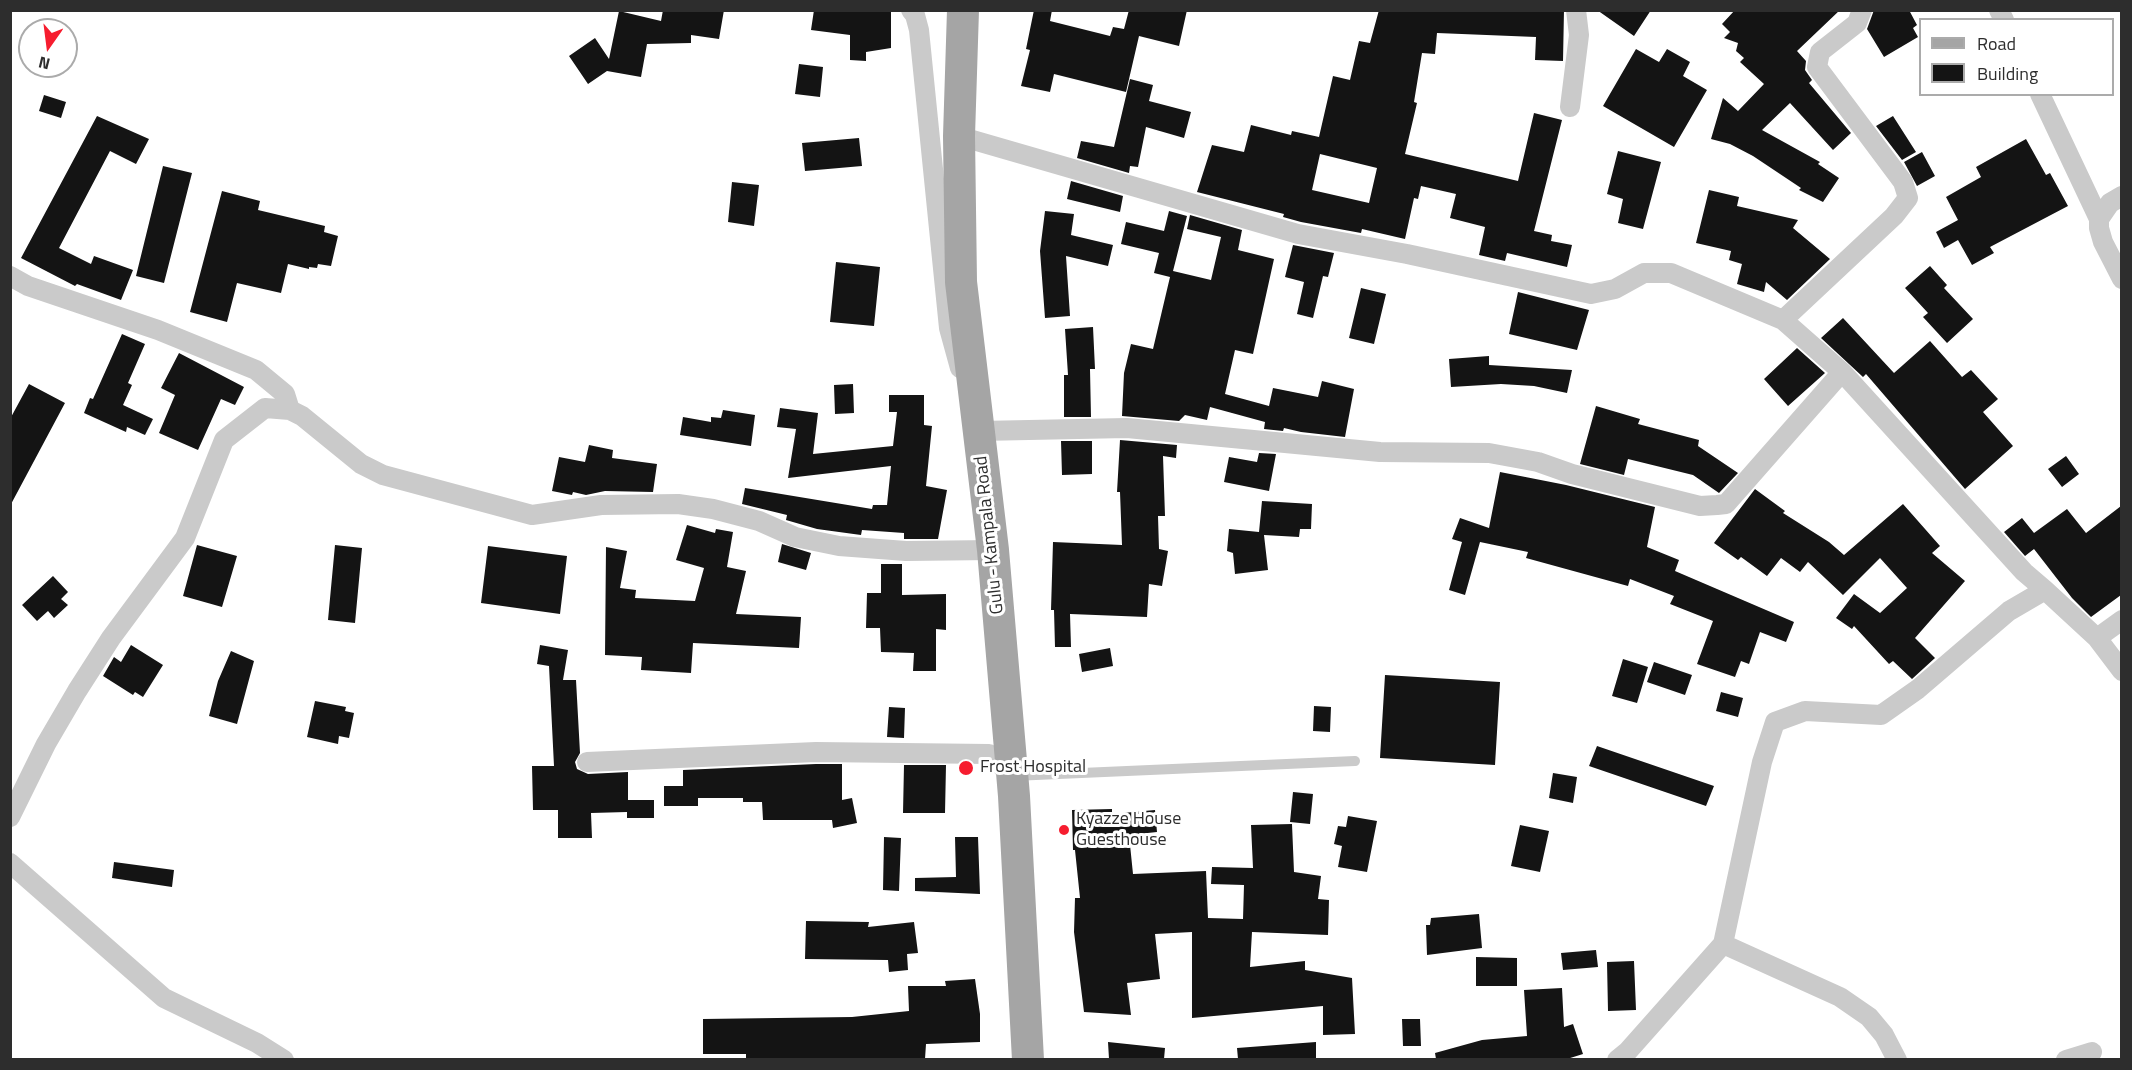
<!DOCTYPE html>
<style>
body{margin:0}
#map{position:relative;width:2132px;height:1070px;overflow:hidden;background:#fff;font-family:"Titillium Web",sans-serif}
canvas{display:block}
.frame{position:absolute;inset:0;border:12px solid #2d2d2d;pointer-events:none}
.legend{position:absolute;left:1919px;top:18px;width:195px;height:78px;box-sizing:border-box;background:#fff;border:2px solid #ababab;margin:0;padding:8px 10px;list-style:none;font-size:18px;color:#2d2d2d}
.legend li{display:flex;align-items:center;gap:12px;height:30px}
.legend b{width:30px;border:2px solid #ababab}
.north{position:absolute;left:18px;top:18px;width:60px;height:60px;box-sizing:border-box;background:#fff;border:2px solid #ababab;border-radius:50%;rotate:194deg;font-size:16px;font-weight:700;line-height:24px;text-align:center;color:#2d2d2d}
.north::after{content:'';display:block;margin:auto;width:21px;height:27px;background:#f61d2f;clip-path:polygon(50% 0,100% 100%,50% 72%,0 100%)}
</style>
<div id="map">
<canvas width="2132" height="1070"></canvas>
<div class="frame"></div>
<ul class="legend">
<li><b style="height:8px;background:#a5a5a5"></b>Road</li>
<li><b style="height:16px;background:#141414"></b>Building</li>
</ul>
<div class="north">N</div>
</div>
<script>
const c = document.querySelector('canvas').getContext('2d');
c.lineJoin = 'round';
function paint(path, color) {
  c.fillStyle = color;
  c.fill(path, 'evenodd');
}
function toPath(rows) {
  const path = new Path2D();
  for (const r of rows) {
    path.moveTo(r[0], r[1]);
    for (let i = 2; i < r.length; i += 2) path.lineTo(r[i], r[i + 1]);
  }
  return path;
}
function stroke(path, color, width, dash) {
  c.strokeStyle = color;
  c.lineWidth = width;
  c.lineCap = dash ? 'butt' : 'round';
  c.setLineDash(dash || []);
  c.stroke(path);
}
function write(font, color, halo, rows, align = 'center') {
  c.font = font + ' "Titillium Web",sans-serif';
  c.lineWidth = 6;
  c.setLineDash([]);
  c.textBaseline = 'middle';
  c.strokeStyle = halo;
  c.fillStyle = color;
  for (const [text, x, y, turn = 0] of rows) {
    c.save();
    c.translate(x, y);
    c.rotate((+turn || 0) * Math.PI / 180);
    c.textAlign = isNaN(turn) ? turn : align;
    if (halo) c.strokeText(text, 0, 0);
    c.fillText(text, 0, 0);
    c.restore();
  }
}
paint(toPath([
 [663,10,724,10,719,39,691,35,691,43,647,44,641,77,607,71,588,84,569,56,595,38,609,59,619,11,661,21],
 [814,10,891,12,891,48,866,52,866,61,850,60,850,35,811,30],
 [1034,10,1052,10,1050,21,1110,36,1113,27,1124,29,1129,10,1187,10,1179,46,1139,36,1126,92,1054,74,1050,92,1021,86,1030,50,1026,49],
 [1379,10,1564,10,1563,61,1535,60,1536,37,1437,33,1435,54,1422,53,1414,102,1417,103,1405,154,1518,181,1534,113,1562,120,1534,231,1552,235,1551,241,1572,245,1567,267,1507,253,1505,261,1479,255,1485,227,1450,218,1456,194,1421,186,1418,199,1414,198,1405,239,1362,229,1361,233,1301,222,1283,217,1284,214,1197,192,1212,145,1244,152,1251,125,1291,135,1292,131,1319,137,1333,76,1350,80,1359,41,1370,43],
 [1320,154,1377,168,1369,203,1312,190],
 [1597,10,1651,10,1634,36],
 [1735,10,1840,10,1797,51,1806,61,1805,70,1812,80,1809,83,1851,133,1833,150,1790,103,1762,130,1820,162,1818,164,1839,178,1823,202,1799,190,1801,188,1753,156,1730,144,1711,139,1723,98,1738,111,1764,84,1740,62,1744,58,1736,51,1738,43,1724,38,1730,32,1722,24],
 [1874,10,1909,10,1917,25,1913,28,1918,37,1884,57,1867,29],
 [1636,49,1659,62,1667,49,1690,62,1683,76,1707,90,1674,147,1603,106],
 [799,64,823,67,820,97,795,94],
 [1130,79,1153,85,1149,101,1191,112,1184,138,1146,127,1138,167,1130,166,1129,173,1077,158,1081,141,1114,147],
 [44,95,66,102,61,118,39,111],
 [97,116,149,139,136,164,110,151,59,248,91,264,94,256,133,270,121,300,77,284,75,286,21,258],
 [1893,116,1916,152,1902,160,1876,126],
 [859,138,862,166,805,171,802,143],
 [2026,139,2046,175,2050,173,2068,206,1990,247,1994,253,1972,265,1958,240,1944,248,1936,232,1958,220,1946,197,1981,177,1976,167],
 [1618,151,1661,162,1643,229,1618,223,1623,199,1607,194],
 [1922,152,1935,176,1917,186,1904,162],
 [163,166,192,173,164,283,136,276],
 [1071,181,1123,196,1120,212,1067,199],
 [732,182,759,185,754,226,728,222],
 [1709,190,1739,197,1737,206,1798,220,1793,228,1830,259,1787,300,1766,282,1764,292,1737,284,1742,264,1729,260,1731,251,1696,243],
 [222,191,260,201,258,210,325,226,324,232,338,236,331,266,318,264,317,268,309,267,309,269,288,264,281,293,237,283,227,322,190,312],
 [1045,211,1074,214,1071,235,1113,245,1108,266,1066,256,1070,316,1045,318,1040,251],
 [1169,211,1187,216,1173,271,1211,280,1221,237,1187,229,1190,215,1242,230,1238,250,1274,259,1253,354,1235,350,1225,394,1269,406,1273,388,1318,397,1322,381,1354,389,1345,437,1301,432,1284,428,1283,431,1264,429,1265,422,1210,407,1207,420,1185,415,1179,421,1122,416,1124,373,1131,344,1153,349,1170,277,1154,273,1159,253,1121,244,1126,222,1164,231],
 [1293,245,1334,253,1328,277,1323,276,1313,318,1297,314,1304,282,1285,277],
 [836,262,880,267,874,326,830,322],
 [1930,266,1947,285,1944,288,1973,319,1947,343,1923,317,1928,313,1905,288],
 [1361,288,1386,294,1374,344,1349,338],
 [1518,292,1589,310,1577,350,1509,334],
 [1843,318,1894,373,1930,341,1962,377,1971,370,1998,399,1983,412,2013,446,1965,489,1866,374,1863,377,1821,338],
 [1093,327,1095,369,1090,369,1091,417,1064,417,1064,375,1068,375,1065,329],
 [122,334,145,344,128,383,132,385,123,405,153,419,145,435,127,427,126,432,84,413,90,398,93,399],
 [1797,348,1825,373,1788,406,1764,379],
 [179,353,244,387,235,405,221,399,198,450,159,433,175,395,161,388],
 [1489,356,1489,365,1572,370,1567,393,1534,386,1501,384,1451,387,1449,359],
 [29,384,65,403,10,506,10,419],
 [853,384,854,413,835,414,834,385],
 [889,395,924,395,924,425,932,426,926,486,947,490,938,539,904,539,904,533,862,530,861,535,817,529,786,520,787,515,742,504,745,488,872,509,873,505,887,505,891,466,788,478,796,429,777,427,780,408,818,413,813,454,893,446,897,412,889,412],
 [1596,406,1640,419,1638,424,1699,440,1698,446,1738,473,1719,493,1693,475,1628,459,1624,475,1580,464],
 [723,410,755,415,751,446,680,435,683,417,711,422,711,417,721,418],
 [1120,440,1177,445,1176,458,1163,456,1165,516,1158,516,1159,549,1168,551,1162,586,1149,584,1147,617,1070,614,1071,647,1055,647,1054,610,1051,610,1053,542,1122,545,1120,492,1117,492],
 [1061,441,1092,441,1092,474,1062,475],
 [589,445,613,450,612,458,657,464,653,492,605,491,586,495,573,492,572,495,552,491,559,457,585,462],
 [1259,453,1276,454,1269,491,1224,482,1229,457,1257,462],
 [2066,456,2079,474,2062,487,2048,469],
 [1500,472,1566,485,1655,507,1647,547,1679,560,1675,571,1794,622,1786,642,1760,632,1749,664,1741,661,1735,677,1697,664,1713,621,1670,604,1674,596,1630,579,1628,586,1526,558,1528,552,1480,542,1465,595,1449,590,1462,542,1452,539,1460,518,1489,528],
 [1755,489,1785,511,1783,513,1829,542,1844,555,1903,504,1940,546,1932,553,1965,581,1915,638,1935,658,1912,679,1893,661,1889,664,1854,626,1852,629,1836,618,1854,594,1880,613,1907,588,1880,558,1843,595,1808,562,1800,572,1781,558,1767,576,1741,557,1738,560,1714,543],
 [1262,501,1312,504,1311,529,1300,529,1299,537,1264,535,1268,570,1235,574,1233,553,1227,551,1229,529,1259,532],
 [2121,506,2121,595,2091,617,2072,598,2034,549,2025,556,2004,532,2022,518,2034,533,2067,509,2086,533],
 [687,525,715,533,716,529,733,532,727,567,746,571,736,614,801,617,799,648,693,643,691,673,641,670,642,657,605,655,606,547,627,551,620,588,636,590,635,598,695,601,704,568,676,560],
 [782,544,811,553,806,570,778,562],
 [197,545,237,556,222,607,183,596],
 [335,545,362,548,355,623,328,620],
 [488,546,567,556,560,614,481,603],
 [881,564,902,564,902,595,946,594,946,630,936,629,936,671,913,671,914,653,881,652,880,628,866,628,867,593,881,593],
 [53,576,68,592,61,599,68,605,54,618,48,611,37,621,22,605],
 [131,645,163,665,143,697,135,692,133,695,103,676,114,657,121,662],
 [540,645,568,650,563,680,576,680,580,753,575,762,577,769,588,774,628,772,628,800,654,800,654,818,627,818,627,812,591,813,592,838,558,838,558,810,533,810,532,766,554,766,549,666,537,664],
 [1110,648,1113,666,1082,672,1079,654],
 [231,651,254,661,237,724,209,716,218,681],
 [1623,659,1648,667,1637,703,1612,696],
 [1654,662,1692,675,1685,695,1647,682],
 [1385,675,1500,682,1495,765,1380,758],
 [1721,692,1743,698,1738,717,1716,711],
 [315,701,346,707,345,711,354,713,349,738,339,736,338,744,307,737],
 [1314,706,1331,707,1330,732,1313,731],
 [889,707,905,708,904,738,887,737],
 [1597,746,1714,786,1706,806,1589,766],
 [816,764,842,764,842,800,852,798,857,823,833,828,832,820,763,820,762,802,743,802,743,798,698,798,698,806,664,806,664,786,683,786,683,770],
 [904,765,946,765,945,813,903,813],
 [1553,773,1577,777,1573,803,1549,798],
 [1293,792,1313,794,1310,824,1290,822],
 [1112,809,1112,814,1155,810,1157,832,1129,835,1133,874,1206,871,1208,918,1243,919,1244,885,1211,884,1212,867,1253,868,1251,825,1292,824,1294,872,1321,876,1318,899,1329,900,1328,935,1252,932,1250,967,1305,961,1305,970,1352,978,1355,1034,1323,1035,1323,1006,1192,1018,1192,932,1155,934,1160,979,1127,983,1131,1015,1084,1012,1074,932,1075,898,1080,898,1075,850,1073,850,1072,810],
 [1348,816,1377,821,1367,872,1338,867,1342,846,1334,844,1338,826,1346,827],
 [1520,825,1549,831,1540,872,1511,866],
 [884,837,901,838,899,891,883,890],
 [955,837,978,837,980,894,915,891,915,878,956,877],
 [114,862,174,870,172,887,112,878],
 [1479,914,1482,948,1427,955,1426,925,1430,925,1431,918],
 [806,921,869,922,868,927,914,922,918,953,907,954,908,970,889,972,888,960,805,959],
 [1596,950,1598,967,1563,970,1561,953],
 [1476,957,1517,958,1517,986,1476,986],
 [1634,961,1636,1010,1608,1011,1607,962],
 [975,979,980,1014,980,1042,926,1044,925,1059,746,1059,746,1054,703,1054,703,1019,852,1017,909,1011,908,986,946,986,945,981],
 [1562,988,1564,1027,1573,1024,1583,1054,1567,1059,1436,1059,1435,1053,1482,1040,1527,1036,1524,990],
 [1402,1019,1420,1019,1421,1046,1403,1046],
 [1108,1042,1165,1048,1164,1059,1109,1059],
 [1316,1042,1316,1059,1238,1059,1237,1048]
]), '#141414');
stroke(toPath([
 [1013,776,1355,761]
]), '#cacaca', 10);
stroke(toPath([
 [911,10,915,15,919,30,949,328,960,368],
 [1999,10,2004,20],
 [2040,94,2099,219],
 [1570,107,1579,35,1576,10],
 [959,136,1298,234,1407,254,1591,294,1615,289,1644,273,1671,273,1783,320,1842,372,1726,504,1717,505,1700,506,1572,474,1538,462,1489,453,1380,452,1127,428,980,431],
 [2122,196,2110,203,2099,219,2099,228,2103,242,2122,279],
 [10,276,28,286,158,330,256,370,285,394,290,410],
 [1783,320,1894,216,1908,198,1903,182,1817,67,1820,52,1857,23,1862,10],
 [1842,372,2024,572,2045,590],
 [2122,620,2097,638,2122,671],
 [587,762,816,752,989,754,1012,776],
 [10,817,46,744,77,691,111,638,185,538,224,440,265,408,290,410,302,416,361,464,383,475,532,515,601,505,678,504,713,509,759,521,795,537,839,546,906,551,993,550],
 [10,863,164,998,257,1043,284,1060],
 [1723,944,1840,997,1869,1017,1884,1035,1897,1060],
 [1617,1060,1628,1051,1723,944,1762,762,1775,722,1805,711,1881,715,1918,689,2009,611,2045,590,2097,638],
 [2066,1060,2092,1052]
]), '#cacaca', 20);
stroke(toPath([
 [963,10,959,136,961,282,993,550,1014,796,1028,1060]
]), '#a5a5a5', 32);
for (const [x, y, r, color] of [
 [966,768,8,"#f61d2f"],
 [1064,830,6,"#f61d2f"]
]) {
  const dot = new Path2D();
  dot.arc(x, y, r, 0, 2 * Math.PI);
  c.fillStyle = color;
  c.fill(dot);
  stroke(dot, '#fff', 2);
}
write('18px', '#2d2d2d', '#fff', [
 ["Gulu - Kampala Road",990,535,-96]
]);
write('18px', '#2d2d2d', '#fff', [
 ["Frost Hospital",980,768],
 ["Kyazze House",1076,820],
 ["Guesthouse",1076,841]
], 'left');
</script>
